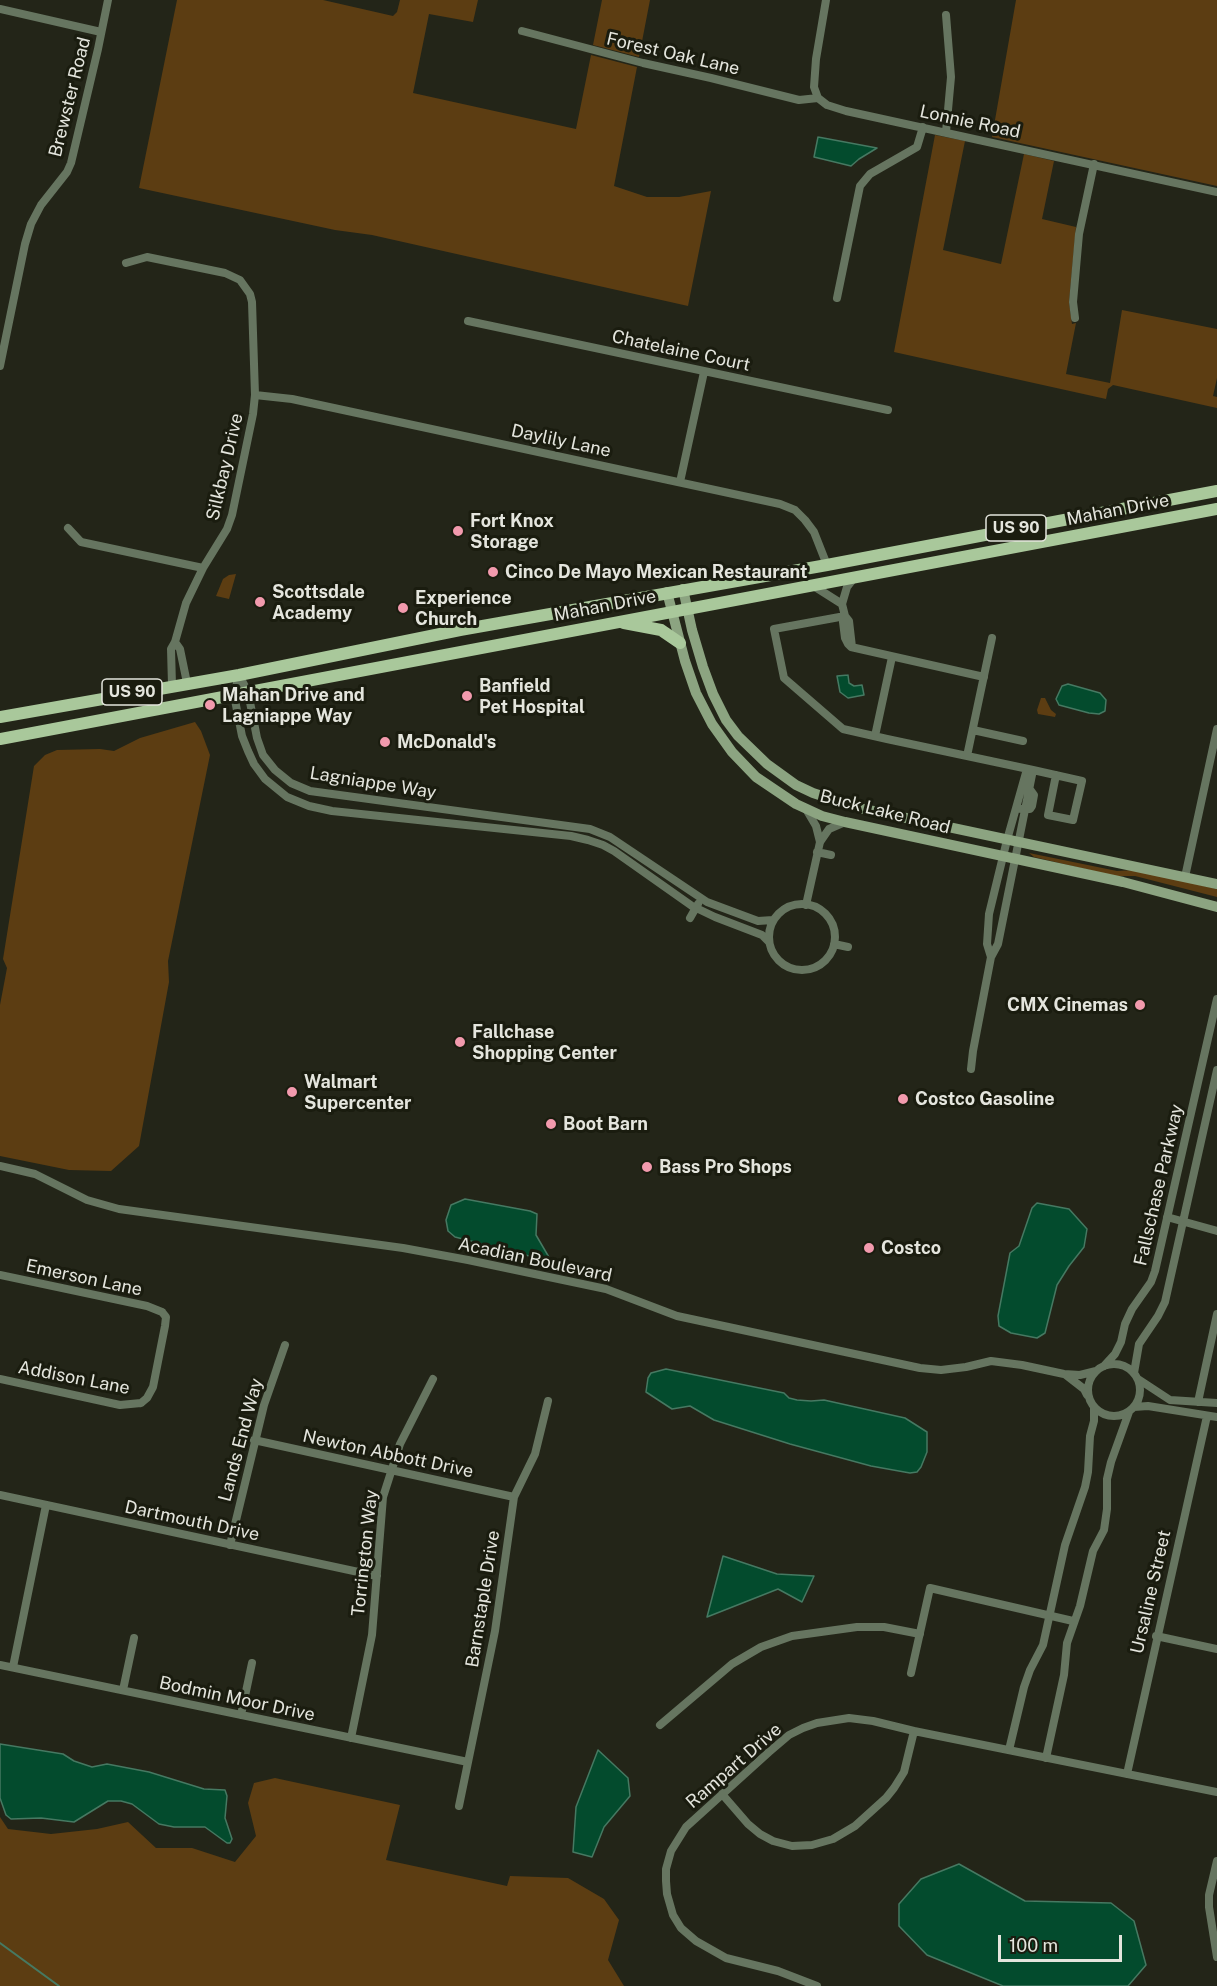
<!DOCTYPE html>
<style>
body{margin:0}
#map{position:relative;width:1217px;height:1986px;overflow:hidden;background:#232518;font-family:"Public Sans",sans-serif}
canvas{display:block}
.scale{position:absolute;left:998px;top:1935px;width:124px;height:27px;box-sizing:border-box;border:3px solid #e4e5dd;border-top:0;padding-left:8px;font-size:18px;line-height:21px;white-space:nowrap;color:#e4e5dd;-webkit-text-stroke:4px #1a1c0f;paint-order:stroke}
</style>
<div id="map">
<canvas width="1217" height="1986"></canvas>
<div class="scale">100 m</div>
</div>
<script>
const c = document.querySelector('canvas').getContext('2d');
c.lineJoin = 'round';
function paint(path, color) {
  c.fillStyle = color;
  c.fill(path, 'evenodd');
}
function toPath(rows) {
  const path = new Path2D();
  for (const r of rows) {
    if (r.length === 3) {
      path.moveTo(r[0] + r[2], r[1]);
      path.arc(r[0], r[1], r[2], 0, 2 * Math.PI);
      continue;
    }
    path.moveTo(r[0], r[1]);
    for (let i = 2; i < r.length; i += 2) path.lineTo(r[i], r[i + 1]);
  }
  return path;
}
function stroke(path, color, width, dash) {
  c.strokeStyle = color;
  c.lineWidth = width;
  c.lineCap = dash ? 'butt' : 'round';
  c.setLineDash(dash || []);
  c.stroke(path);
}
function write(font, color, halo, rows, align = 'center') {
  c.font = font + ' "Public Sans",sans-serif';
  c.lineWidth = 6;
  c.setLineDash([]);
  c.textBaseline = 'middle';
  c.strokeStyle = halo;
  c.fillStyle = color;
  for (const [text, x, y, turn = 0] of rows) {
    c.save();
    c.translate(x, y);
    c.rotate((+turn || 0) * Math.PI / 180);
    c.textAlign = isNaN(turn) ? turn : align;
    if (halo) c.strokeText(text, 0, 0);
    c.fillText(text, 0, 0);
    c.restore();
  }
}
paint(toPath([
 [177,0,323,0,393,16,397,12,400,0,478,0,473,22,429,14,413,93,576,129,591,55,637,67,614,186,647,197,679,197,711,191,688,306,372,235,335,230,139,188],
 [602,0,650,0,639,57,593,45],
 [1016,0,1217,0,1217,186,992,137],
 [935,135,965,141,943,250,1001,264,1024,154,1054,161,1042,219,1076,227,1069,302,1072,324,1076,323,1066,374,1110,383,1122,310,1217,329,1217,378,1213,396,1217,397,1217,408,1113,385,1108,389,1106,399,894,352],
 [236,574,229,599,216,596,223,579,229,575],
 [1041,698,1045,698,1051,710,1056,714,1055,717,1038,714,1037,710],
 [195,722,201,731,210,755,168,961,169,982,139,1146,111,1171,69,1170,0,1156,0,1005,7,968,3,959,34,766,45,755,57,750,100,749,114,751,140,738],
 [1029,853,1117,871,1135,870,1217,889,1217,897,1135,876,1115,876,1034,857],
 [275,1778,400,1805,386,1860,507,1886,510,1876,568,1878,604,1899,619,1920,608,1960,624,1986,0,1986,0,1817,8,1829,51,1834,97,1829,128,1822,156,1848,192,1848,235,1862,256,1836,248,1803,254,1783]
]), '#5c3d12');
const water = toPath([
 [818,137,877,148,859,159,851,166,814,157,818,137],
 [848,675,849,683,854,686,862,685,864,695,848,698,840,692,837,676,848,675],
 [1068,684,1100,693,1106,700,1105,711,1099,714,1089,713,1059,705,1056,699,1062,686,1068,684],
 [465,1199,530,1211,537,1214,536,1235,550,1259,545,1260,455,1237,448,1231,446,1220,451,1205,465,1199],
 [1037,1203,1069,1209,1087,1229,1084,1247,1069,1266,1057,1285,1045,1333,1037,1338,1011,1333,999,1326,998,1316,1010,1253,1019,1246,1032,1208,1037,1203],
 [666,1369,784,1393,789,1398,797,1400,811,1401,824,1400,905,1418,927,1432,927,1452,921,1467,917,1472,910,1473,871,1466,790,1444,714,1420,690,1406,672,1409,646,1392,648,1378,651,1373,666,1369],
 [723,1556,777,1574,814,1576,802,1602,778,1589,707,1617,723,1556],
 [0,1744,63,1754,74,1761,92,1767,107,1764,149,1772,204,1789,225,1790,227,1796,225,1818,232,1839,230,1843,227,1843,205,1827,174,1827,159,1824,132,1804,121,1801,108,1801,74,1822,41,1818,11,1819,6,1815,0,1798,0,1744],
 [598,1750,628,1778,630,1796,604,1827,592,1857,573,1852,576,1807,598,1750],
 [959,1864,1025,1901,1111,1903,1134,1921,1146,1965,1128,1986,1003,1986,927,1955,899,1926,899,1904,921,1879,959,1864]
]);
paint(water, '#034b2d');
stroke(water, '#467962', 1.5);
stroke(toPath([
 [0,1943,59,1986]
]), '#467962', 2);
stroke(toPath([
 [826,0,816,59,814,87,818,98,827,105,846,111,1217,192],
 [0,9,101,32],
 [522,31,643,63,711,78,799,100,818,98],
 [946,132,951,77,946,15],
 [126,263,147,257,225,273,240,280,250,294,252,302,255,395,253,414,232,515,227,529,203,568,186,603,175,642,171,649,172,685],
 [837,298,860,186,870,174,917,147,923,127],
 [1075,318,1073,302,1079,234,1094,164],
 [468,321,888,410],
 [0,366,25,244,31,224,41,205,67,172,71,163,98,49,108,0],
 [255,395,292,399,780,504,795,510,805,520,814,532,827,565],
 [680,482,704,372],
 [68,528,81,542,203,568],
 [812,585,842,604],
 [845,616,774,629,784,678,843,729,887,739,1033,770,1082,781,1073,820,1048,815,1056,775],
 [845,616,843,622,845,638,848,644,851,647,984,677],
 [175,642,180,649,187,683],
 [852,647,849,621,845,616,842,604,847,587,854,578],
 [239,675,234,695,242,736,248,751,254,764,265,779,287,797,309,806,332,811,571,836,588,840,603,845,614,851,692,906,715,917,762,935,769,942],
 [239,675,248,692,257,738,263,755,275,770,291,783,310,791,590,829,610,837,707,902,758,921,773,920],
 [973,730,1023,741],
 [875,736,892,657],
 [967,756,992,638],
 [806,809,816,826,820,842],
 [1021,809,1030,809,1032,806,1034,795,1029,788],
 [817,852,831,855],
 [1185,877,1217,729],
 [802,937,33],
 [806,905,820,842,829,829,845,822],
 [690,918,698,904],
 [834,944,848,947],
 [991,957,987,944,989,914,1007,840,1027,769],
 [971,1069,973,1051,991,957,998,944,1033,770],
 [0,1166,35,1174,87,1200,119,1209,403,1248,468,1260,606,1289,677,1316,920,1368,941,1370,966,1367,991,1361,1022,1365,1064,1374,1080,1375,1096,1371],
 [1167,1217,1217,1231],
 [0,1275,147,1306,162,1312],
 [1114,1390,26],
 [1104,1366,1115,1354,1121,1342,1125,1324,1132,1309,1151,1282,1155,1271,1217,999],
 [1134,1373,1139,1344,1158,1316,1165,1302,1217,1070],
 [1066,1375,1084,1389,1087,1395],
 [0,1379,120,1405,141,1403],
 [1138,1379,1170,1400,1217,1403],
 [1198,1402,1217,1314],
 [141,1403,147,1398,153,1387,165,1326,166,1317,162,1312],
 [1134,1407,1148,1406,1217,1417],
 [254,1440,514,1497],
 [0,1495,377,1576],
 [230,1545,264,1405,285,1345],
 [1156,1636,1217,1649],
 [0,1665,468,1762],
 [13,1667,46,1505],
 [911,1673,930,1588,1073,1621],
 [123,1690,134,1638],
 [241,1715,252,1663],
 [660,1725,732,1664,761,1647,792,1636,857,1627,884,1627,920,1634],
 [351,1738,372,1635,383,1497,400,1444,433,1379],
 [1009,1750,1024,1687,1030,1670,1043,1645,1065,1545,1085,1487,1088,1472,1090,1436,1094,1421,1094,1407],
 [1046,1758,1064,1675,1067,1643,1080,1606,1093,1551,1104,1530,1107,1509,1107,1479,1111,1462,1129,1412],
 [1127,1774,1207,1416],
 [722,1794,748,1824,760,1834,773,1841,792,1846,812,1845,833,1839,855,1826,886,1798,894,1788,904,1772,914,1731],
 [459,1806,495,1631,514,1497,535,1454,548,1401],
 [1217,1861,1209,1895,1209,1907,1217,1957],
 [817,1986,778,1971,726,1958,696,1941,681,1928,673,1915,667,1894,666,1881,666,1869,671,1851,686,1827,769,1752,789,1735,803,1728,817,1723,849,1718,873,1721,914,1731,1217,1792]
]), '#667560', 8);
stroke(toPath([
 [683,589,692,630,703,667,713,694,726,720,738,736,767,764,796,785,813,793,859,808,1217,884],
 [667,592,685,661,696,693,712,724,732,752,756,777,796,804,822,816,845,822,1123,882,1217,907]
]), '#8ca481', 10);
stroke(toPath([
 [624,623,661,630,680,643],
 [0,717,239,675,460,630,827,565,1217,491],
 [0,739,1217,509]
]), '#a9c89b', 12);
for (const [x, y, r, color] of [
 [458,531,6,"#f29aad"],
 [493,572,6,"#f29aad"],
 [260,602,6,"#f29aad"],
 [403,608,6,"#f29aad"],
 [467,696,6,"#f29aad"],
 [210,705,6,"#f29aad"],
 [385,742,6,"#f29aad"],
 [1140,1005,6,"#f29aad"],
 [460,1042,6,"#f29aad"],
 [292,1092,6,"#f29aad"],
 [903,1099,6,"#f29aad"],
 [551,1124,6,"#f29aad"],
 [647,1167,6,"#f29aad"],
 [869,1248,6,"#f29aad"]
]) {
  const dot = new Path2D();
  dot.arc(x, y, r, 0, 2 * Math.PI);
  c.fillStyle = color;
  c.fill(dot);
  stroke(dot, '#1a1c0f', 2);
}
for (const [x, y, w] of [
 [1016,528,60],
 [132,692,60]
]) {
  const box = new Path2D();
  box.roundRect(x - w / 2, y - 13, w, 26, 4.5);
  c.fillStyle = '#1a1c0f';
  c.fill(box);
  stroke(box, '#e4e5dd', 1.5);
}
write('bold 16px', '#e4e5dd', null, [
 ["US 90",1016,528],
 ["US 90",132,692]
]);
write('18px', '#e4e5dd', '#1a1c0f', [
 ["Forest Oak Lane",673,54,13],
 ["Brewster Road",70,97,-76],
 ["Lonnie Road",970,122,12],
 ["Chatelaine Court",681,351,12],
 ["Daylily Lane",561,441,12],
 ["Silkbay Drive",225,467,-77],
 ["Mahan Drive",1118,510,-11],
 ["Mahan Drive",605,606,-11],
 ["Lagniappe Way",373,783,9],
 ["Buck Lake Road",885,812,14],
 ["Fallschase Parkway",1159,1185,-77],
 ["Acadian Boulevard",535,1260,12],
 ["Emerson Lane",84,1278,12],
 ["Addison Lane",74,1378,11],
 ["Lands End Way",241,1440,-75],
 ["Newton Abbott Drive",388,1454,12],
 ["Dartmouth Drive",192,1521,12],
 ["Torrington Way",365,1553,-84],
 ["Ursaline Street",1151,1592,-77],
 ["Barnstaple Drive",483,1599,-81],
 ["Bodmin Moor Drive",237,1699,12],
 ["Rampart Drive",734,1766,-41]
]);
write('bold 18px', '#e4e5dd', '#1a1c0f', [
 ["Fort Knox",470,521],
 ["Storage",470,542],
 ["Cinco De Mayo Mexican Restaurant",505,572],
 ["Scottsdale",272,592],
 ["Academy",272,613],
 ["Experience",415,598],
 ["Church",415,619],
 ["Banfield",479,686],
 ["Pet Hospital",479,707],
 ["Mahan Drive and",222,695],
 ["Lagniappe Way",222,716],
 ["McDonald's",397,742],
 ["CMX Cinemas",1128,1005,"right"],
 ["Fallchase",472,1032],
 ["Shopping Center",472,1053],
 ["Walmart",304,1082],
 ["Supercenter",304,1103],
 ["Costco Gasoline",915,1099],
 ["Boot Barn",563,1124],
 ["Bass Pro Shops",659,1167],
 ["Costco",881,1248]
], 'left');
</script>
